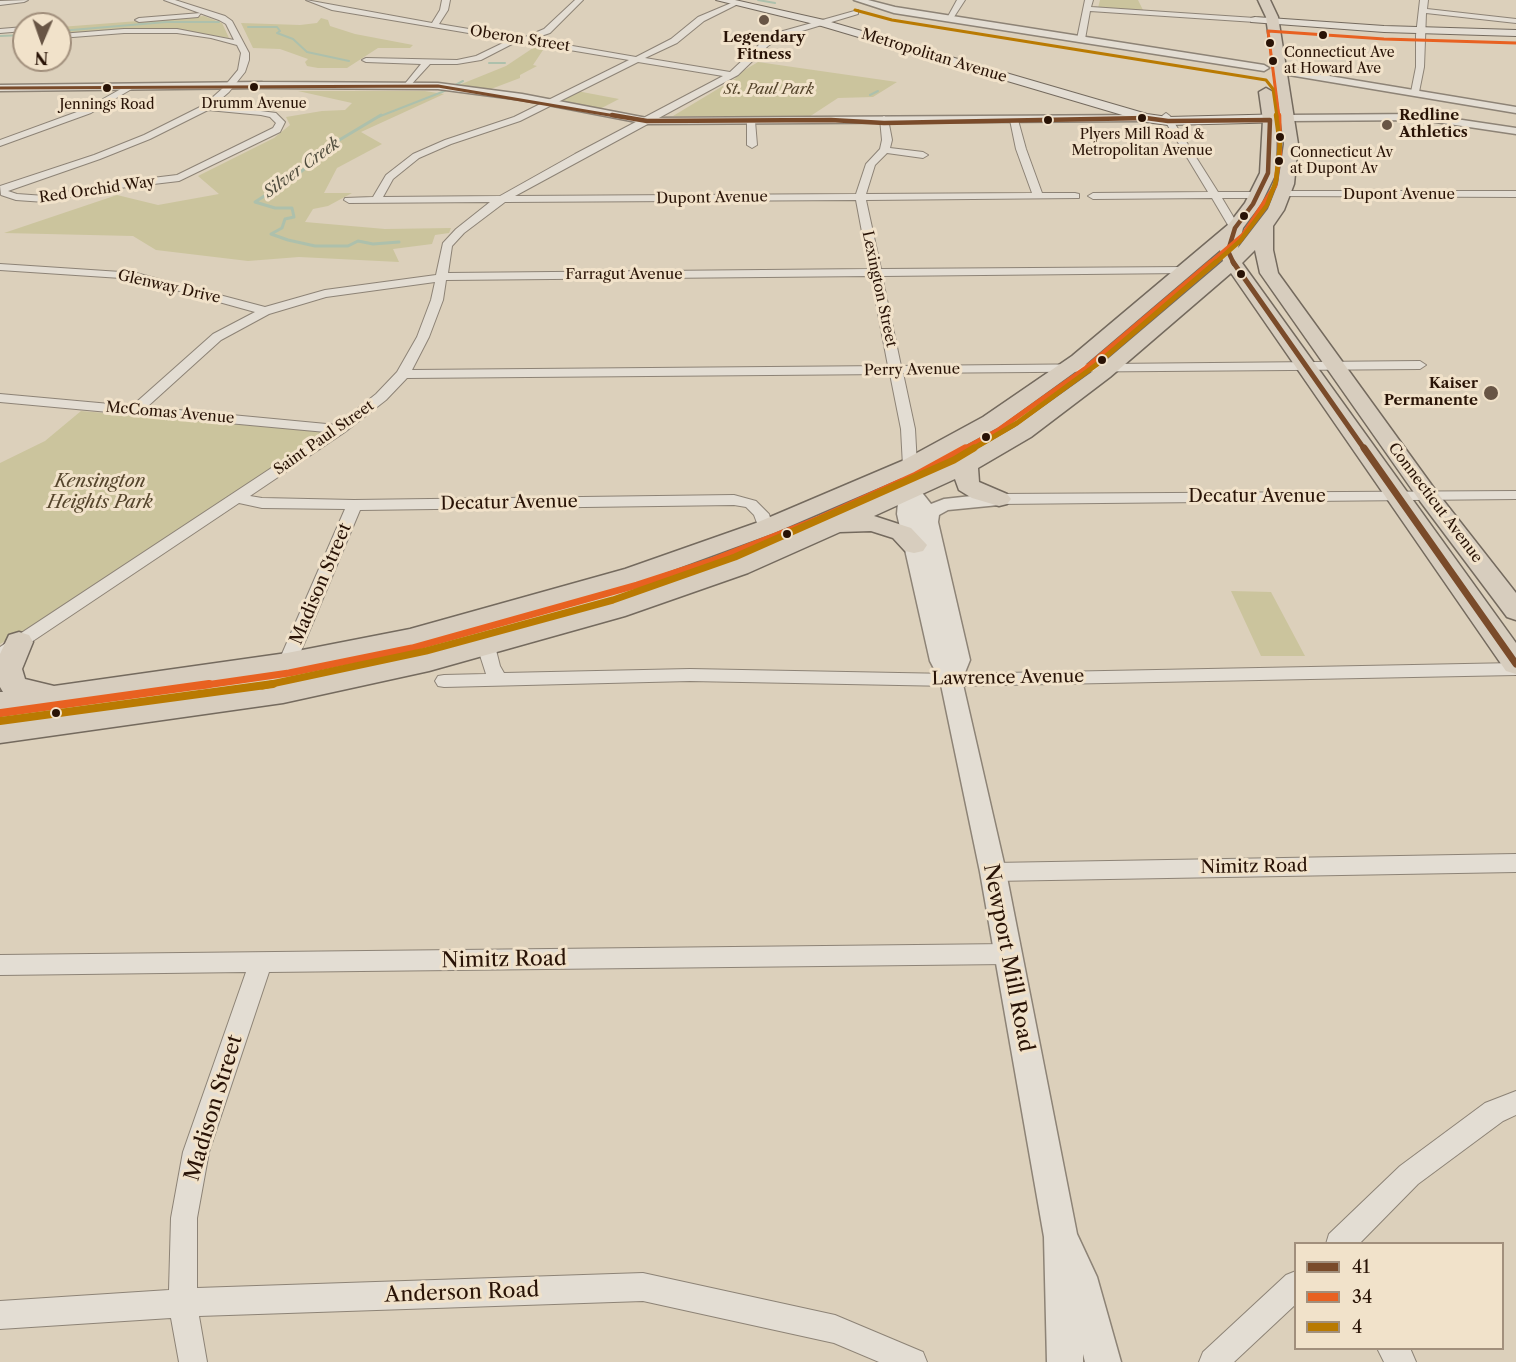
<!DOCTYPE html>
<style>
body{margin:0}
#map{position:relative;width:1516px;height:1362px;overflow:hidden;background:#dcd0bb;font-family:"Libre Caslon Text",serif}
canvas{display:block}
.legend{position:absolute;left:1294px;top:1242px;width:210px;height:108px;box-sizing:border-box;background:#f1e2ca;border:2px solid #a18f7c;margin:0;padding:8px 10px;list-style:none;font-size:18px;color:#291306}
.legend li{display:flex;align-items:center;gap:12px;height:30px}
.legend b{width:30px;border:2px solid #a18f7c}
.north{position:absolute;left:12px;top:12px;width:60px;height:60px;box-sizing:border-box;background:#f1e2ca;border:2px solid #a18f7c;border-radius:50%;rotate:182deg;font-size:16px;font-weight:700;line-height:24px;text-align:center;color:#291306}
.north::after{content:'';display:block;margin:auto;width:21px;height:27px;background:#685545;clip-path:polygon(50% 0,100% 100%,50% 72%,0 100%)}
</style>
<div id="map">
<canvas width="1516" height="1362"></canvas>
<ul class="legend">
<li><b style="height:8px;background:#7a4b2a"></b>41</li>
<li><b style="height:8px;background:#e86121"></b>34</li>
<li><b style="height:8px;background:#b97a02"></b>4</li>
</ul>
<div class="north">N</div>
</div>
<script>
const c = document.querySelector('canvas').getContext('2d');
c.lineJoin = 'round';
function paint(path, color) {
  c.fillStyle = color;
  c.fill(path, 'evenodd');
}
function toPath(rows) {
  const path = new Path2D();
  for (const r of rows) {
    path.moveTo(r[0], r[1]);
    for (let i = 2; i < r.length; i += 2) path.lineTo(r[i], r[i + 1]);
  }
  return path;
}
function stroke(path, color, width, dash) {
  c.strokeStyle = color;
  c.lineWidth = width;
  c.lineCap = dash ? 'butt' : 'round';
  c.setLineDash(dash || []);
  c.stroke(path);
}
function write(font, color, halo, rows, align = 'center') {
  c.font = font + ' "Libre Caslon Text",serif';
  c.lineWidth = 6;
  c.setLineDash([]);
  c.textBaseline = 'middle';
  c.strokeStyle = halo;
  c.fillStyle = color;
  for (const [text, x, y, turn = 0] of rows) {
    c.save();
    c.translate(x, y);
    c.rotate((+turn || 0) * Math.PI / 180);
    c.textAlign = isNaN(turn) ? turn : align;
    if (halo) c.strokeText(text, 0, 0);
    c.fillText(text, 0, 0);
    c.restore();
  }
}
paint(toPath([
 [1100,0,1138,0,1143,10,1098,8],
 [204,16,222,23,229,38,174,29,60,34,60,27],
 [321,18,328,20,330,26,355,34,413,45,410,48,378,48,347,68,318,68,307,66,305,62,308,59,280,49,253,48,241,23,300,25,317,23],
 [536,46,545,47,533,65,537,66,520,75,520,78,491,89,459,85,506,66],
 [758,62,897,82,873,97,838,98,809,117,673,116,736,78,733,77],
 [298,91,425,91,444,94,361,132,382,144,337,168,324,193,352,193,328,206,313,209,305,222,385,229,451,228,449,233,435,235,432,244,393,249,399,262,299,257,248,261,156,250,133,236,4,233,117,195,158,205,219,194,198,176,274,138,290,125,286,117,322,111,345,110,352,103],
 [577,91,619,99,598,110,564,104,560,100],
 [81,411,319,431,323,436,53,614,0,644,0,463,45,441],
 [1231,591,1271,592,1305,656,1261,656]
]), '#cbc49d');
stroke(toPath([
 [758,0,775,3],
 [248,27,277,27,280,31,277,33,293,39,307,52,349,61],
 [60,31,166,22,219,22],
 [0,36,24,35],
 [489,63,505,63],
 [870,95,878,91],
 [378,117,442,92,463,81]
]), '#adc0ac', 2);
stroke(toPath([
 [381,115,336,142,297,175,255,202,275,208,292,208,294,217,285,219,282,228,271,234,288,240,315,246,348,246,358,241,373,244,399,242]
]), '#adc0ac', 3);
const minor = toPath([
 [28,0,24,2,0,5,0,1,28,0],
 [164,0,175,0,225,16,232,21,249,53,249,60,245,72,229,92,214,105,276,113,285,122,280,132,179,181,111,189,45,202,16,200,1,195,0,186,94,155,144,135,204,105,223,88,238,70,241,53,237,45,211,38,177,33,124,33,60,38,60,34,124,29,177,29,234,40,226,24,219,20,164,0],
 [208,110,261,115,270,117,276,123,273,128,177,175,111,183,45,196,17,194,8,191,100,159,150,139,208,110],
 [306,0,432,23,440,10,442,0,450,0,448,10,439,24,523,38,544,29,575,0,583,0,550,33,532,39,636,57,671,39,698,17,736,1,738,4,704,21,677,43,645,58,730,72,762,42,776,33,858,10,858,14,782,37,768,46,738,75,515,196,856,194,866,164,880,149,882,140,880,119,884,116,888,119,892,140,890,148,923,152,928,155,923,158,887,153,875,165,866,194,1032,193,1016,149,1010,120,1014,117,1018,120,1026,149,1042,193,1075,193,1079,194,1079,198,866,200,881,269,1185,267,1191,270,1185,273,882,276,901,366,1420,361,1426,365,1420,369,903,373,915,429,917,466,910,470,903,466,901,429,890,374,407,378,386,400,345,432,250,496,262,498,354,500,734,495,756,501,769,514,773,528,770,531,760,531,754,515,746,507,734,505,360,510,296,663,293,667,287,669,281,667,278,663,345,509,262,508,239,503,6,659,0,661,0,647,326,432,0,402,0,394,132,406,213,334,255,312,136,279,0,270,0,264,136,273,265,307,325,290,436,275,443,243,456,229,490,202,349,203,344,200,345,198,373,197,386,175,413,154,445,140,514,117,629,60,332,10,306,0],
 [638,62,723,76,575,154,500,196,383,197,393,179,419,158,451,144,520,121,638,62],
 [856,200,869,269,448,273,452,246,464,233,505,202,856,200],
 [871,276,888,366,412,370,429,337,443,300,446,280,871,276],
 [435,282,431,300,417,337,397,372,376,394,337,425,147,407,221,340,269,314,326,297,435,282],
 [957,0,965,0,952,20,946,20,957,0],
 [1085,0,1093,0,1091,7,1255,18,1259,20,1255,22,1090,11,1085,39,1081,41,1077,39,1085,0],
 [1420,0,1428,0,1427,9,1516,19,1516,23,1426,13,1424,67,1419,92,1415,95,1411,92,1416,67,1416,35,1420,0],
 [201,13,198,17,139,22,135,20,139,18,201,13],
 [24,27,24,31,0,33,0,29,24,27],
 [505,42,512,44,481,60,457,64,430,64,408,88,404,85,421,64,366,62,362,60,366,58,457,60,476,56,505,42],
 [128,85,135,87,91,113,0,146,0,140,85,109,128,85],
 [1166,113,1170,116,1218,192,1258,192,1263,195,1258,198,1222,198,1240,228,1239,230,1231,230,1212,198,1093,199,1088,196,1093,193,1208,192,1162,116,1166,113],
 [751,118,755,121,757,145,752,148,747,145,747,121,751,118],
 [1282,191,1516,191,1516,197,1278,196,1277,194,1282,191],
 [1516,491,1516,499,999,504,991,499,999,494,1516,491],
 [486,640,492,642,495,646,500,666,504,673,690,669,951,674,1516,663,1516,675,951,686,690,681,444,687,438,686,435,681,438,676,444,675,486,674,477,646,480,642,486,640],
 [1516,854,1516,872,993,881,986,878,982,872,986,866,993,863,1516,854],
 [1008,944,1016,947,1019,954,1016,961,1008,964,269,972,209,1152,197,1218,197,1288,643,1273,835,1315,923,1352,927,1362,879,1362,834,1343,643,1301,199,1316,207,1362,179,1362,171,1318,0,1329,0,1301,169,1290,171,1218,183,1152,246,972,0,975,0,955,1008,944],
 [1516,1091,1516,1115,1503,1121,1418,1184,1359,1244,1326,1244,1329,1234,1400,1166,1485,1103,1516,1091],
 [1296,1271,1296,1304,1234,1362,1199,1362,1203,1352,1286,1275,1296,1271],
 [1377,1348,1410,1348,1416,1362,1384,1362,1377,1348]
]);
const tertiary = toPath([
 [854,0,868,0,895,7,1264,65,1269,68,1264,71,894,13,854,0],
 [1281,68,1516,107,1516,113,1277,73,1276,71,1281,68],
 [262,82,438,83,522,94,647,118,1146,115,1152,118,1146,121,647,124,522,100,438,89,262,88,0,91,0,85,262,82],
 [1422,114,1516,128,1516,134,1422,120,1289,121,1283,118,1289,115,1422,114],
 [910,461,916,462,919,466,920,490,931,504,944,499,999,493,1006,495,1008,499,1006,503,999,505,948,510,939,515,938,522,970,660,962,680,1006,872,1077,1234,1097,1277,1121,1362,1085,1362,1083,1354,1083,1362,1047,1362,1044,1237,980,872,940,680,930,661,897,514,898,502,902,491,901,466,904,462,910,461]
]);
const secondary = toPath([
 [716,0,735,0,824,20,1147,114,1168,117,1289,114,1295,118,1289,122,1168,125,1146,122,818,25,716,0],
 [1255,17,1384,26,1516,30,1516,36,1384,32,1251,22,1251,18,1255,17]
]);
const primary = toPath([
 [1258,0,1270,0,1278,17,1298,144,1294,184,1284,210,1273,226,1273,250,1278,273,1436,491,1516,593,1516,620,1507,617,1420,501,1260,273,1255,250,1242,263,1516,643,1516,674,1506,671,1231,273,1110,377,1031,437,978,468,979,482,1007,494,1011,499,1007,504,999,506,972,498,959,490,955,479,874,516,911,528,927,545,923,551,914,553,905,551,893,538,871,531,840,532,748,573,625,616,429,671,283,703,0,743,0,721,283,683,429,651,608,603,730,561,951,464,1015,427,1096,369,1216,267,1223,261,1220,250,1086,364,999,427,918,471,774,533,643,581,410,647,287,673,0,714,0,692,3,692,0,687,0,654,9,635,19,632,29,635,33,642,22,669,25,679,54,686,287,653,410,629,625,569,756,523,902,461,983,417,1072,356,1229,224,1245,203,1260,173,1263,120,1259,92,1266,88,1273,92,1277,120,1276,173,1261,204,1243,228,1238,248,1268,209,1278,184,1284,144,1266,17,1258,0]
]);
stroke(minor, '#8d8376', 2);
stroke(tertiary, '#8d8376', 3);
stroke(secondary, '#746a5e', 2);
stroke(primary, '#746a5e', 3);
paint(minor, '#e3ddd3');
paint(tertiary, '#e3ddd3');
paint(secondary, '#e3ddd3');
paint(primary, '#d7cdbe');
stroke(toPath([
 [0,88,438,86,621,117]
]), '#7a4b2a', 3);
stroke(toPath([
 [612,115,647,121,831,120,884,123,1146,118,1168,121,1270,120,1268,173,1253,204,1235,228,1228,251,1234,264]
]), '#7a4b2a', 4.5);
stroke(toPath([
 [1233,262,1365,450]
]), '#7a4b2a', 5);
stroke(toPath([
 [1364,448,1516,664]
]), '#7a4b2a', 7);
stroke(toPath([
 [1279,117,1268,31,1384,39,1516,43]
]), '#e86121', 3);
stroke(toPath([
 [1209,264,1243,235,1275,186,1280,153,1279,115]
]), '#e86121', 4.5);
stroke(toPath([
 [962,450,997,431,1086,368,1211,262]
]), '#e86121', 5);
stroke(toPath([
 [199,686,289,673,412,648,637,585,714,560,819,519,914,476,965,448]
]), '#e86121', 7);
stroke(toPath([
 [1,713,209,684]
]), '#e86121', 8);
stroke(toPath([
 [855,10,892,20,1266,80,1273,89,1277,117]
]), '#b97a02', 3);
stroke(toPath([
 [1214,264,1240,241,1267,205,1276,181,1280,144,1276,115]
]), '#b97a02', 4.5);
stroke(toPath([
 [971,450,1017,423,1096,365,1216,262]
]), '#b97a02', 5);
stroke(toPath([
 [262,686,426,651,613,600,735,557,954,460,974,448]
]), '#b97a02', 7);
stroke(toPath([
 [0,721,273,684]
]), '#b97a02', 8);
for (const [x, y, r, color] of [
 [764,20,6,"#685545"],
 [1323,35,5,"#291306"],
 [1270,43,5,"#291306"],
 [1273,61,5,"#291306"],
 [254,87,5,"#291306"],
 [107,88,5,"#291306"],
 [1142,118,5,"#291306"],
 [1048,120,5,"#291306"],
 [1387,125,6,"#685545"],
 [1280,137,5,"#291306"],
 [1279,161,5,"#291306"],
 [1244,216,5,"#291306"],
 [1241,274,5,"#291306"],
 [1102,360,5,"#291306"],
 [1491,393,8,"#685545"],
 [986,437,5,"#291306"],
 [787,534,5,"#291306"],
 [56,713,5,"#291306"]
]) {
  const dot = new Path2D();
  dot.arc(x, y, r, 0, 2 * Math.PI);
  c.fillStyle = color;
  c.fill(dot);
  stroke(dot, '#f1e2ca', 2);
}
write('14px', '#291306', '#f1e2ca', [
 ["Connecticut Ave",1284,53,"left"],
 ["at Howard Ave",1284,69,"left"],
 ["Drumm Avenue",254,104],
 ["Jennings Road",107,105],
 ["Plyers Mill Road &",1142,135],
 ["Metropolitan Avenue",1142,151],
 ["Connecticut Av",1290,153,"left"],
 ["at Dupont Av",1290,169,"left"]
]);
write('bold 15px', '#291306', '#f1e2ca', [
 ["Legendary",764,38],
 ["Fitness",764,55],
 ["Redline",1399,116,"left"],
 ["Athletics",1399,133,"left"],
 ["Kaiser",1478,384,"right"],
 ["Permanente",1478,401,"right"]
]);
write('15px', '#291306', '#f1e2ca', [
 ["Oberon Street",520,39,9],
 ["Metropolitan Avenue",934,56,17],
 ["Red Orchid Way",97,190,-8],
 ["Dupont Avenue",1399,195],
 ["Dupont Avenue",712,198,-1],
 ["Farragut Avenue",624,275],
 ["Glenway Drive",169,287,13],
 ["Lexington Street",879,289,78],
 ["Perry Avenue",912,370,-1],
 ["McComas Avenue",170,413,5],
 ["Saint Paul Street",324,438,-35],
 ["Connecticut Avenue",1435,503,53]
]);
write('italic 15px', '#55452c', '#f1e2ca', [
 ["St. Paul Park",769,90]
]);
write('italic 16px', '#504d3e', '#f1e2ca', [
 ["Silver Creek",302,168,-36]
]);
write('italic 18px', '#55452c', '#f1e2ca', [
 ["Kensington",100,482],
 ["Heights Park",100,503]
]);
write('18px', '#291306', '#f1e2ca', [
 ["Decatur Avenue",1257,497],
 ["Decatur Avenue",509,503,-1],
 ["Madison Street",321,584,-67],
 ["Lawrence Avenue",1008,678,-1],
 ["Nimitz Road",1254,867,-1]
]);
write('21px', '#291306', '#f1e2ca', [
 ["Newport Mill Road",1008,958,79],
 ["Nimitz Road",504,960,-1],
 ["Madison Street",214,1108,-73],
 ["Anderson Road",462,1293,-2]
]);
</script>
